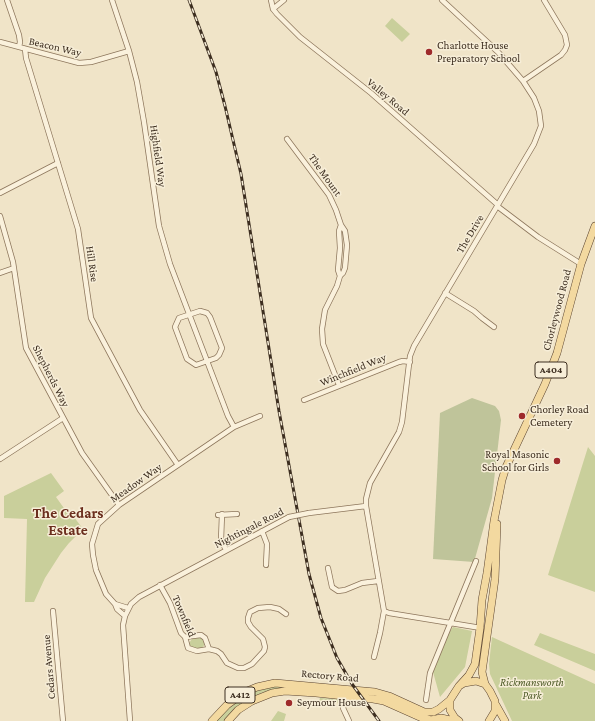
<!DOCTYPE html>
<style>
body{margin:0}
canvas{display:block;background:#f0e4c8}
</style>
<canvas width="595" height="721"></canvas>
<script>
const c = document.querySelector('canvas').getContext('2d');
c.lineJoin = 'round';
function paint(path, color) {
  c.fillStyle = color;
  c.fill(path, 'evenodd');
}
function toPath(rows) {
  const path = new Path2D();
  for (const r of rows) {
    path.moveTo(r[0], r[1]);
    for (let i = 2; i < r.length; i += 2) path.lineTo(r[i], r[i + 1]);
  }
  return path;
}
function stroke(path, color, width, dash) {
  c.strokeStyle = color;
  c.lineWidth = width;
  c.lineCap = dash ? 'butt' : 'round';
  c.setLineDash(dash || []);
  c.stroke(path);
}
function write(font, color, halo, rows, align = 'center') {
  c.font = font + ' "Crimson Pro",serif';
  c.lineWidth = 3;
  c.setLineDash([]);
  c.textBaseline = 'middle';
  c.strokeStyle = halo;
  c.fillStyle = color;
  for (const [text, x, y, turn = 0] of rows) {
    c.save();
    c.translate(x, y);
    c.rotate((+turn || 0) * Math.PI / 180);
    c.textAlign = isNaN(turn) ? turn : align;
    if (halo) c.strokeText(text, 0, 0);
    c.fillText(text, 0, 0);
    c.restore();
  }
}
paint(toPath([
 [392,18,410,34,402,42,385,26],
 [588,447,595,456,595,592,548,575],
 [51,473,64,491,56,497,66,511,68,509,83,529,69,543,61,553,45,578,34,602,25,602,27,519,4,518,4,496],
 [453,627,472,631,465,667,440,697,433,672,448,634],
 [540,633,595,654,595,671,534,645],
 [198,637,202,638,205,644,202,648,196,649,190,646,189,643,192,639],
 [492,637,595,684,595,721,512,721,490,674,489,664],
 [287,685,282,688,261,693,233,711,224,721,215,721,220,714,244,694,268,686],
 [320,698,337,699,339,703,335,702,333,706,330,706,319,701],
 [278,711,286,714,284,721,271,721]
]), '#c9cf9b');
paint(toPath([
 [472,398,495,406,499,411,501,420,492,498,474,562,433,559,440,413]
]), '#bfc49a');
const street = toPath([
 [7,0,19,35,20,42,19,47],
 [112,0,129,51,137,82,144,122,159,226,170,264,228,416,234,427],
 [271,0,273,9,277,14,300,37,371,93,498,205],
 [442,0,498,52,523,81,534,98,539,111,541,126,534,144,414,346,410,356,402,422,399,432,370,483,366,499,366,506,384,611,389,613,481,628],
 [273,9,284,0],
 [0,42,79,63,91,62,129,51],
 [25,49,26,58,78,229,91,318,140,410,178,465],
 [523,81,561,55,565,50,567,45,565,35,544,0],
 [287,139,329,195,336,210,341,225,345,231,347,245,345,268,343,273,340,276,337,286,325,310,322,329,323,344,339,385],
 [0,193,58,163],
 [497,206,538,237,581,264],
 [0,216,13,262,26,348,82,453,119,505],
 [0,273,14,268],
 [340,276,338,270,340,248,339,231,341,225],
 [445,293,474,311,482,318,494,327],
 [200,311,207,313,210,317,222,348,219,355,216,358,196,365,187,359,175,327,179,318,200,311],
 [304,400,399,362,403,361,410,362],
 [0,459,63,418],
 [309,513,366,506],
 [222,514,221,540,226,550],
 [218,515,237,514],
 [262,531,267,544,266,565],
 [328,568,332,587,338,591,345,590,362,583,378,581],
 [160,585,170,603,181,633,185,637,188,648,197,651,209,649,217,651,221,654,227,663,238,668,244,668,252,664,264,651,265,647,263,639,251,627,248,622,248,618,250,612,258,608,270,607,279,609,286,614],
 [115,604,128,608],
 [53,611,63,721],
 [125,616,117,609,115,604,106,594,96,570,93,555,92,544,98,524,119,505,234,427,260,416],
 [185,637,201,635,205,638,209,649],
 [374,657,380,633,384,611],
 [426,700,430,673,476,561],
 [130,721,123,625,125,616,131,604,139,597,289,517],
 [349,721,343,708,344,704,349,696]
]);
const primary = toPath([
 [485,684,482,672,495,579,497,524],
 [459,686,469,675,475,664,480,628,482,600,487,573,494,521,502,480,506,467,545,384,557,353,581,264,595,226],
 [496,705,505,721],
 [212,721,227,705,245,692,257,687,275,683,375,692,389,696,424,712,433,712,439,709,450,700],
 [228,721,238,710,252,701,272,693,285,691,316,693,373,699,384,701,422,718,431,720,441,718,455,721],
 [459,721,455,718,450,710,450,700,459,686,464,683,476,681,485,684,490,691,495,701,495,711,489,721]
]);
stroke(street, '#8d765c', 6);
stroke(primary, '#5b4430', 8);
stroke(street, '#faf1dc', 4.5);
stroke(primary, '#f3d9a0', 7);
const rail = toPath([
 [189,0,216,72,225,106,241,174,279,411,309,574,321,618,337,658,352,684,379,721]
]);
stroke(rail, '#3d2e20', 3);
stroke(rail, '#f7eed8', 1.5, [4.5]);
const streetBridge = toPath([
 [289,517,309,513]
]);
stroke(streetBridge, '#8d765c', 6, []);
stroke(streetBridge, '#faf1dc', 4.5);
for (const [x, y, r, color] of [
 [429,52,4,"#9e2a2b"],
 [522,416,4,"#9e2a2b"],
 [557,461,4,"#9e2a2b"],
 [289,703,4,"#9e2a2b"]
]) {
  const dot = new Path2D();
  dot.arc(x, y, r, 0, 2 * Math.PI);
  c.fillStyle = color;
  c.fill(dot);
  stroke(dot, '#f7eed8', 1.5);
}
for (const [x, y, w] of [
 [551,370,32],
 [240,695,30]
]) {
  const box = new Path2D();
  box.roundRect(x - w / 2, y - 8, w, 16, 3);
  c.fillStyle = '#f7eed8';
  c.fill(box);
  stroke(box, '#3d2e20', 1);
}
write('bold 10px', '#3d2e20', null, [
 ["A404",551,370],
 ["A412",240,695]
]);
write('11px', '#3d2e20', '#f7eed8', [
 ["Charlotte House",437,46],
 ["Preparatory School",437,59],
 ["Chorley Road",530,410],
 ["Cemetery",530,423],
 ["Royal Masonic",549,455,"right"],
 ["School for Girls",549,468,"right"],
 ["Seymour House",297,703]
], 'left');
write('11px', '#3d2e20', '#f7eed8', [
 ["Beacon Way",55,47,13],
 ["Valley Road",388,97,40],
 ["Highfield Way",158,156,82],
 ["The Mount",325,175,55],
 ["The Drive",470,234,-59],
 ["Hill Rise",92,264,82],
 ["Chorleywood Road",557,310,-75],
 ["Winchfield Way",353,370,-22],
 ["Shepherds Way",51,376,63],
 ["Meadow Way",136,483,-35],
 ["Nightingale Road",249,528,-27],
 ["Townfield",184,616,67],
 ["Cedars Avenue",49,667,-95],
 ["Rectory Road",330,676,5]
]);
write('italic 11px', '#4d5a26', '#f7eed8', [
 ["Rickmansworth",532,683],
 ["Park",532,696]
]);
write('bold 15px', '#6b2e1e', '#f7eed8', [
 ["The Cedars",68,513],
 ["Estate",68,530]
]);
</script>
